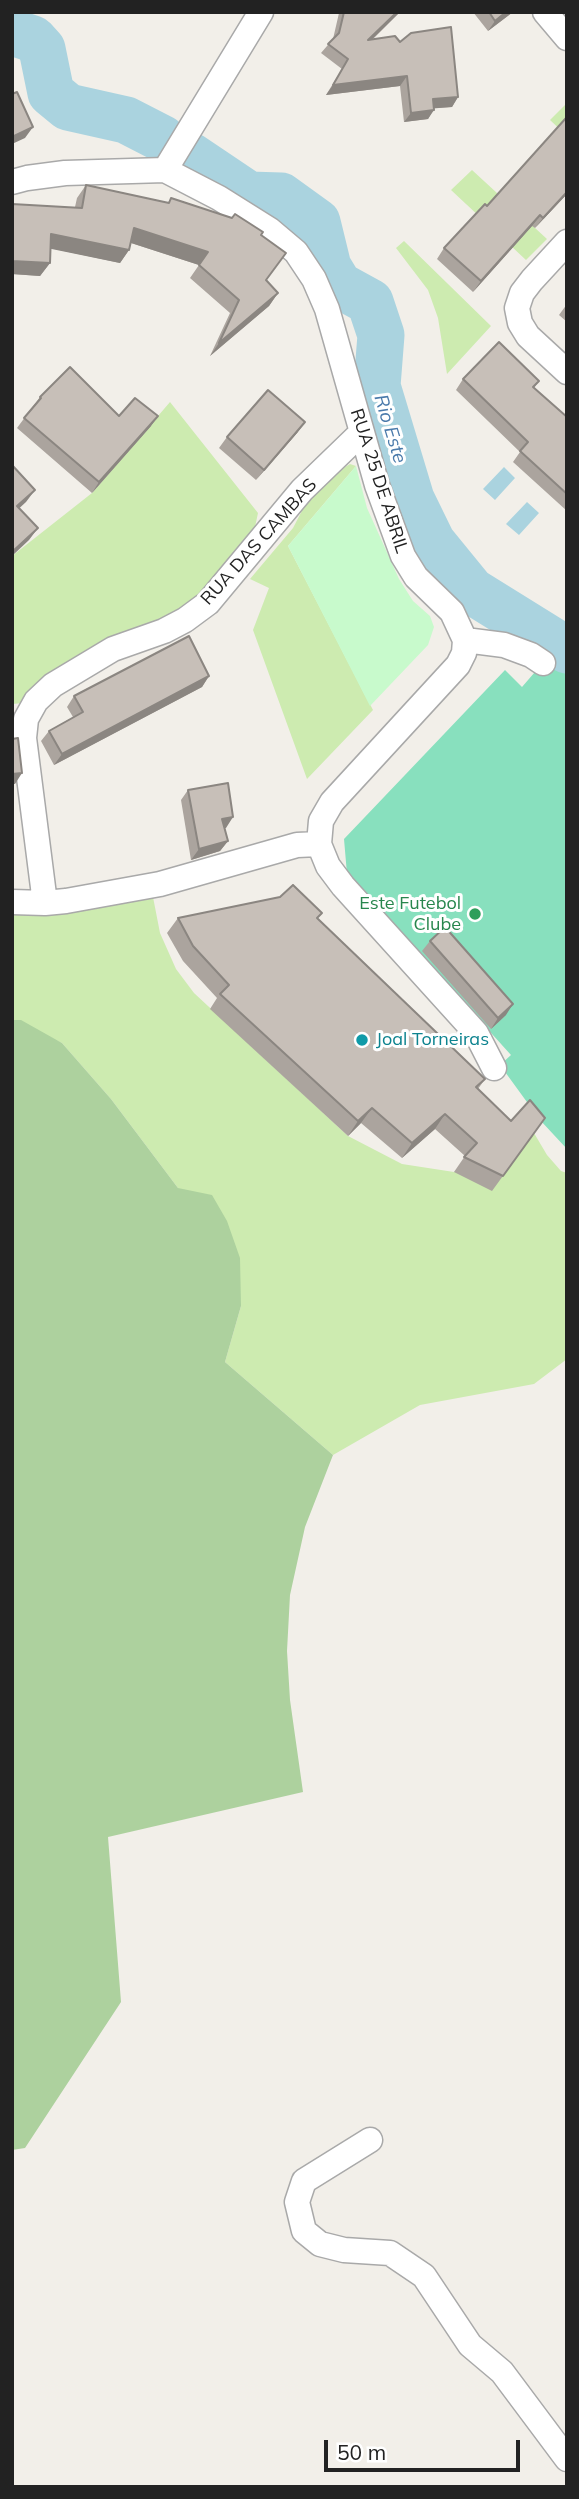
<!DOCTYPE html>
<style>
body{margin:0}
#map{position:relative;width:579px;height:2499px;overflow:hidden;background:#f2efe9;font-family:Mulish,sans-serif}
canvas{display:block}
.frame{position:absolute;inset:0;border:14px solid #222;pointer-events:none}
.scale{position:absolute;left:324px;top:2440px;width:196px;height:32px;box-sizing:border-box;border:4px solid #222;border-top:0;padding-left:9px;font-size:21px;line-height:24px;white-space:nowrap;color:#222;-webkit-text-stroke:5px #fff;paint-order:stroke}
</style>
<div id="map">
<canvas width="579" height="2499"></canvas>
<div class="frame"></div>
<div class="scale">50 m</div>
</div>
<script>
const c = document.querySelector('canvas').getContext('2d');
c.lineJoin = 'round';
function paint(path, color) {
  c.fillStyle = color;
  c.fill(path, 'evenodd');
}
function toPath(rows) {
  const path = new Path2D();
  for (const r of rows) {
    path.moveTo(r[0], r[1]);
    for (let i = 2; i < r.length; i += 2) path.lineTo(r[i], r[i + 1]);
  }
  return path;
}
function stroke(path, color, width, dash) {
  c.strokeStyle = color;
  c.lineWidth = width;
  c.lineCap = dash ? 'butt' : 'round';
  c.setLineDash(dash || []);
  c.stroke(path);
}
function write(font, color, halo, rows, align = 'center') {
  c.font = font + ' Mulish,sans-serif';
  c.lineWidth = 6;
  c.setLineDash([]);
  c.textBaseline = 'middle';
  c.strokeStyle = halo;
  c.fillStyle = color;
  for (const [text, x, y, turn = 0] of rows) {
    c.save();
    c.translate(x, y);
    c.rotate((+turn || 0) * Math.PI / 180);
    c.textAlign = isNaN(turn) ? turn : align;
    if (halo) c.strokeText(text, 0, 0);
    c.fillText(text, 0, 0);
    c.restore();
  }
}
paint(toPath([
 [567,103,567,136,550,120],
 [472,170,547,239,526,260,451,190],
 [404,241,491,326,447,374,438,318,428,290,396,248],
 [170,402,258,513,255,527,236,557,209,593,181,612,51,672,24,703,12,704,12,556,92,493],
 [350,464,356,466,288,546,373,710,307,779,253,630,269,588,250,579,293,528,306,503,345,467],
 [153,897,160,933,176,969,194,993,348,1136,402,1164,454,1172,534,1133,547,1155,561,1171,567,1173,567,1359,534,1384,420,1405,333,1455,225,1362,241,1306,178,1188,111,1099,62,1043,12,1020,12,912,51,915,88,910]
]), '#cdebb0');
paint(toPath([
 [12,1020,21,1020,62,1043,111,1099,178,1188,212,1195,227,1221,240,1258,241,1306,225,1362,333,1455,305,1527,290,1595,287,1651,290,1700,303,1792,108,1837,121,2002,25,2148,12,2150]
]), '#add19e');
paint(toPath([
 [356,466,367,508,399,579,413,601,430,616,434,627,428,645,370,706,288,546]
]), '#c8facc');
paint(toPath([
 [553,651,567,662,567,1149,540,1120,500,1065,511,1055,347,874,344,839,505,670,522,687]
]), '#88e0be');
paint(toPath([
 [504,467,515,478,495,500,483,489],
 [527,502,539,513,519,535,506,524]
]), '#aad3df');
stroke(toPath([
 [12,32,33,39,42,49,51,93,68,107,126,120,163,139],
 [191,156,249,195,281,196,317,222,328,267,339,285,370,302,381,335,377,386,411,499,432,542,472,591,567,650]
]), '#aad3df', 47);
const street = toPath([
 [545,12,567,38],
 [165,170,261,12],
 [12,182,27,178,65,173,165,170,219,198,270,230,296,252,314,279,327,309,377,485,403,556,416,577,452,612,465,640,464,653,458,665,332,802,321,821,319,844,328,866,343,886,476,1033,494,1068],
 [567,242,532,280,522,293,517,308,520,323,528,336,567,372],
 [465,640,504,645,531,655,543,663],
 [12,902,45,903,66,901,160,884,276,851,297,845,319,844],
 [45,903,24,738,26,719,36,701,53,685,113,649,164,631,185,620,208,603,302,490,361,433],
 [370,2140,304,2181,297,2202,304,2231,320,2244,344,2250,390,2253,424,2276,470,2345,502,2372,567,2459]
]);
stroke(street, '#a9a9a9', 27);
stroke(street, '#fff', 24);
paint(toPath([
 [337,12,400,12,372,40,400,42,458,97,452,107,434,108,428,119,404,122,400,86,326,95,342,69,321,53,333,39,339,13],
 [473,12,513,12,488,31],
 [567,119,567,194,535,228,532,226,473,292,437,259,444,248,487,206],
 [86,185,168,203,171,198,261,235,286,253,266,280,278,293,269,306,210,356,230,313,190,278,199,265,131,243,129,250,120,263,50,248,50,263,40,276,12,274,75,207,77,198],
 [567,304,567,322,559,315],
 [463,379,539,381,534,388,567,417,567,511,513,462,520,452,456,390],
 [40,397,119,416,151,426,92,493,17,428],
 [305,422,297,433,256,480,219,448,227,437],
 [209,676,202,687,54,765,41,741,49,731,73,717,67,707,74,696],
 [188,790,226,828,225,828,228,841,220,851,191,860,181,800],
 [280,897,318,919,485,1079,478,1089,511,1121,545,1118,492,1191,454,1172,465,1156,435,1129,402,1158,361,1123,348,1136,210,1009,217,998,183,961,167,933,178,918],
 [430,941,506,1015,491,1029,422,951]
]), '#aba49e');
paint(toPath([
 [397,12,400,12,361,50,368,40],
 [506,12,513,12,488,31,495,21],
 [407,76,400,86,326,95,333,85],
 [458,97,452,107,426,109,433,99],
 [434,110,428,119,404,122,411,113],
 [33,127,25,138,12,144,12,137],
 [567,192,567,194,535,228,543,218],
 [540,215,532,226,473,292,481,281],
 [134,228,208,252,199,265,125,241],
 [51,234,129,250,120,263,42,247],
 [12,261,50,263,40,276,12,274],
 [278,293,269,306,210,356,219,343],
 [158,416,151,426,92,493,99,482],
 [305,422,297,433,256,480,264,470],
 [35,490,26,502,12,515,17,506],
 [38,528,29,540,12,556,12,552],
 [209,676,202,687,54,765,62,754],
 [22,773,15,784,12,784,12,774],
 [233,817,226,828,215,830,222,819],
 [228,841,220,851,191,860,199,849],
 [513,1004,506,1015,491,1029,498,1018],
 [372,1108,361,1123,348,1136,358,1121],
 [445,1114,435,1129,402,1158,412,1143]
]), '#8b8681');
const building = toPath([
 [344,12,397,12,368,40,395,36,400,42,411,33,451,27,458,97,433,99,434,110,411,113,407,76,333,85,348,59,328,44,339,33,344,12],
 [489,12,506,12,495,21,489,12],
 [17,92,33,127,12,137,12,94,17,92],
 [566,118,567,192,543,218,540,215,481,281,444,248,485,204,487,206,566,118],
 [86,185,169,203,171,198,232,218,235,214,263,232,261,235,286,253,266,280,278,293,219,343,239,300,199,265,208,252,134,228,129,250,51,234,50,263,12,261,12,204,82,208,86,185],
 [499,342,539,381,533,387,567,417,567,494,520,451,528,442,463,379,499,342],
 [70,367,119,416,135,398,158,416,99,482,24,418,41,398,40,397,70,367],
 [268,390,305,422,264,470,227,437,268,390],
 [12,465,35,490,17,506,38,528,12,552,12,465],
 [189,636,209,676,62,754,49,731,83,712,74,696,189,636],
 [18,738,22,773,12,774,12,739,18,738],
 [228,783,233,817,222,819,228,841,199,849,188,790,228,783],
 [293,885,322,913,317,918,485,1079,476,1087,511,1121,530,1100,545,1118,503,1176,464,1157,477,1143,445,1114,412,1143,372,1108,358,1121,220,994,229,985,193,946,178,918,280,897,293,885],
 [445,927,513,1004,498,1018,430,941,445,927]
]);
paint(building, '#c7bfb8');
stroke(building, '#8b8681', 2);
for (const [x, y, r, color] of [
 [475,914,7,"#2e9e5b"],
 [362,1040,7,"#0f9aa8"]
]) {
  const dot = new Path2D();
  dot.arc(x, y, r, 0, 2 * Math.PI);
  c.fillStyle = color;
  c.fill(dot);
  stroke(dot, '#fff', 2.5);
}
write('18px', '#222', '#fff', [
 ["RUA 25 DE ABRIL",379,481,72],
 ["RUA DAS CAMBAS",259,542,-48]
]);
write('18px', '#27864d', '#fff', [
 ["Este Futebol",461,904],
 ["Clube",461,925]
], 'right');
write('18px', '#0d838f', '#fff', [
 ["Joal Torneiras",376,1040]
], 'left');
write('italic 19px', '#4a7aab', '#fff', [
 ["Rio Este",390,429,73]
]);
</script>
